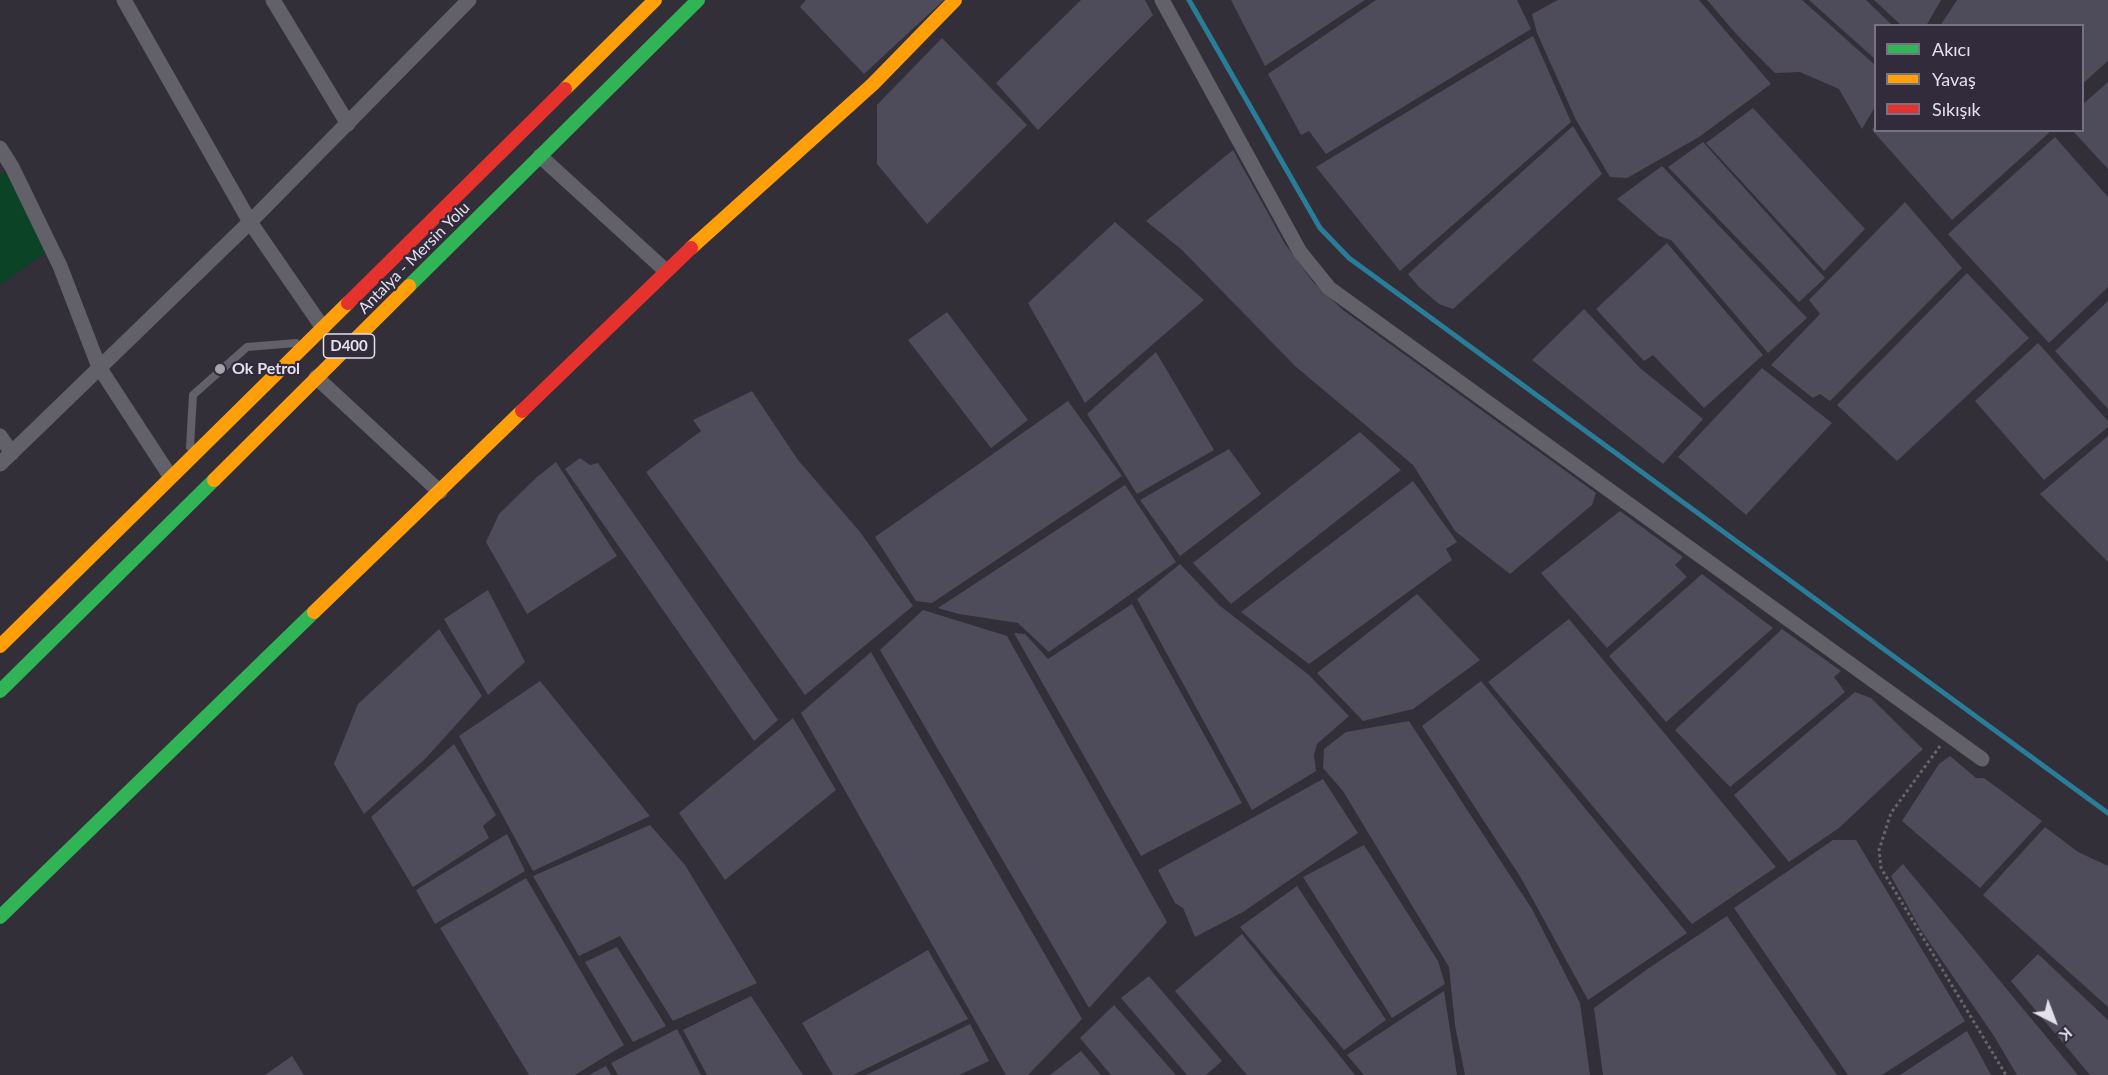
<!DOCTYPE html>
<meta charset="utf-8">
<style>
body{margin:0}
#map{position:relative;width:2108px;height:1075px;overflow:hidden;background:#322f38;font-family:Lato,sans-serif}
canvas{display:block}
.legend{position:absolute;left:1874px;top:24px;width:210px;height:108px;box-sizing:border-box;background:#312b3c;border:2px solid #787382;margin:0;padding:8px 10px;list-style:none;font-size:18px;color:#e3e0eb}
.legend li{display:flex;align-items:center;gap:12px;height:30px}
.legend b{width:30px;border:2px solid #787382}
.north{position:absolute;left:2024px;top:991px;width:60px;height:60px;-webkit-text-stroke:4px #312b3c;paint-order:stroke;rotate:138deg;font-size:16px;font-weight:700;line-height:24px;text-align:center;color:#e3e0eb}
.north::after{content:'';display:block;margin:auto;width:21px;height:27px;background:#e3e0eb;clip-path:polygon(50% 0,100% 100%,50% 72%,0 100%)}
</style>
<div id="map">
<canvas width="2108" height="1075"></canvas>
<ul class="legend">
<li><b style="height:8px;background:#30b455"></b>Akıcı</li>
<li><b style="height:8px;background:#ff9f0a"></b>Yavaş</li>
<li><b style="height:8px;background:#e5322d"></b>Sıkışık</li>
</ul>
<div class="north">K</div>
</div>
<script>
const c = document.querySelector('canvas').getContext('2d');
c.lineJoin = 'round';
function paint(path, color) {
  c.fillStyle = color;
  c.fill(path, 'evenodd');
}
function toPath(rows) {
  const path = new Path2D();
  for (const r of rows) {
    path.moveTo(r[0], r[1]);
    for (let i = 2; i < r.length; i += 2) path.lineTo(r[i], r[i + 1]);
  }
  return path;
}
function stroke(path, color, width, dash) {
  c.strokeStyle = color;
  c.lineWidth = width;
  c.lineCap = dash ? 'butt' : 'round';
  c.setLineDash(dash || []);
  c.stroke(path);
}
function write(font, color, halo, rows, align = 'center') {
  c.font = font + ' Lato,sans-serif';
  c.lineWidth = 4.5;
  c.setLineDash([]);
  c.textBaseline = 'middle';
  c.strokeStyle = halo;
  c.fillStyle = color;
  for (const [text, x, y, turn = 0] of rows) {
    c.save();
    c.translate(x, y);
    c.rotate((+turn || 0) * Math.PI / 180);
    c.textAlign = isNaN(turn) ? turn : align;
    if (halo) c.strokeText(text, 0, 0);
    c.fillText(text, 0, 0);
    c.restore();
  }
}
paint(toPath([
 [12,167,51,249,0,285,0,175]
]), '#0b4327');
stroke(toPath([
 [1189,0,1320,228,1349,258,2108,813]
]), '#297d98', 5);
paint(toPath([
 [806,0,944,0,864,74,800,7],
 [1081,0,1145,0,1153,15,1038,130,996,83],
 [1231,0,1365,0,1265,66],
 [1376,0,1517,0,1531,29,1326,154,1309,131,1301,135,1268,74],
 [1558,0,1699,0,1771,84,1699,137,1627,178,1610,177,1576,120,1537,33,1532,14],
 [1707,0,1802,0,1875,65,1875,107,1862,129,1839,89,1800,72,1775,73,1738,36],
 [1809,0,1866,0,1893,26,1875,26,1875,59],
 [1874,0,1941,0,1926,26,1902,26],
 [1957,0,2108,0,2108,61,2082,84,2082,26,1940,26],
 [1533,36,1571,122,1400,271,1316,167],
 [942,38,1027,125,927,224,877,164,877,105],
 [2108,82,2108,169,2072,130,2082,130,2082,105],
 [1753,108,1865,229,1824,271,1706,143],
 [1875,125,1875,130,2052,130,1952,220,1872,130],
 [1573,126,1602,174,1453,309,1439,304,1419,287,1408,274],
 [2055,137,2108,197,2108,287,2049,343,1948,234],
 [1703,142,1825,278,1799,302,1668,167],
 [1233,150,1285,244,1313,282,1343,310,1596,493,1592,505,1510,574,1455,531,1413,465,1295,366,1182,250,1146,221],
 [1662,166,1807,318,1768,353,1671,240,1659,236,1617,199],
 [1905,202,1962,268,1830,401,1820,394,1813,398,1771,365,1820,314,1809,300],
 [1115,222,1204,300,1085,403,1028,303],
 [1667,243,1763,355,1704,408,1653,355,1644,361,1596,309],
 [1967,273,2029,338,1897,461,1837,405],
 [2108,301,2108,409,2055,351],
 [1584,309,1640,368,1703,419,1663,464,1532,360],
 [947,312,1028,420,991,448,908,340],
 [2038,343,2108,421,2108,427,2044,480,1975,401],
 [1156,352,1214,450,1137,494,1087,414],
 [1762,368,1832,423,1746,515,1678,457],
 [752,391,798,460,860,532,913,606,805,695,646,472,701,431,693,420],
 [1068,401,1122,476,932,603,916,601,875,537],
 [1360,432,1401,470,1231,604,1193,563],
 [2108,436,2108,562,2040,494],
 [1229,449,1261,494,1180,556,1140,500],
 [580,458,590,465,598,463,778,720,754,741,565,469],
 [556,462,617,556,527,614,486,542,499,514,537,477],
 [1413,481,1457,542,1446,549,1452,560,1309,664,1241,612],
 [1125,485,1176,562,1049,652,1018,623,959,614,938,608],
 [1620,511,1683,557,1675,565,1687,577,1607,648,1541,573],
 [1180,564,1219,605,1309,675,1349,716,1317,744,1314,755,1316,771,1252,810,1137,599],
 [1702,574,1773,628,1666,722,1609,656],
 [488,590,525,662,488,695,444,619],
 [1417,594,1480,660,1413,709,1363,721,1317,673],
 [1132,604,1242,803,1141,856,1014,633,1025,634,1048,659],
 [923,610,1007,636,1167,922,1089,1008,880,650],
 [1569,619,1776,867,1692,924,1488,682],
 [439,629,482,696,426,758,364,814,334,764,358,704],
 [1782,629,1841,671,1834,677,1845,692,1730,787,1675,730],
 [871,652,1082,1019,1028,1075,1006,1075,801,713],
 [540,681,650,816,533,871,459,736],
 [1481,681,1687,933,1588,1000,1521,878,1422,726],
 [1855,692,1871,698,1923,749,1839,828,1789,862,1734,795],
 [793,718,836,790,725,880,679,813],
 [1409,721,1532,909,1580,1003,1590,1075,1465,1075,1455,1025,1449,967,1343,791,1323,768,1324,749,1346,732],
 [454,744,496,815,483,826,489,838,413,887,371,817],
 [1950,756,1976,778,1984,778,2042,821,1980,888,1902,821,1939,764],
 [1323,779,1358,833,1243,912,1195,937,1183,908,1175,903,1158,870],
 [650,825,685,865,757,983,673,1021,620,936,579,956,533,876],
 [2045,827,2078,852,2108,866,2108,1007,1983,895],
 [507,834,525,871,435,924,416,890],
 [1833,840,1856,840,1965,1021,1882,1075,1848,1075,1734,908],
 [1364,845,1438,961,1445,984,1392,1018,1303,877],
 [1903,864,2078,1075,2017,1075,1994,1036,1921,930,1891,876],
 [526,878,624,1045,575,1075,529,1075,440,928],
 [1297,886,1386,1020,1344,1050,1240,927],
 [1727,916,1837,1075,1603,1075,1594,1008,1646,970],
 [1242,934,1355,1075,1247,1075,1175,991],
 [617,947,666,1026,633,1042,585,962],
 [928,950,968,1019,853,1075,833,1075,802,1023],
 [2038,954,2108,1020,2108,1075,2090,1075,2011,981],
 [1149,976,1222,1061,1206,1075,1187,1075,1121,998],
 [1444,991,1457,1075,1364,1075,1347,1055],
 [751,996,803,1075,707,1075,683,1030],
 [1114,1005,1176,1075,1111,1075,1080,1038],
 [970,1024,989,1061,959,1075,866,1075],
 [677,1029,701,1075,618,1075,611,1063],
 [1967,1031,1991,1075,1900,1075],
 [1081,1051,1101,1075,1050,1075],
 [292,1056,304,1075,265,1075],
 [606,1066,611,1075,589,1075]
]), '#4e4c5b');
stroke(toPath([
 [1940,746,1891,813,1879,850,1881,868,2006,1075]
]), '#67656b', 3, [3, 3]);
stroke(toPath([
 [190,447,193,395,247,347,296,343]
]), '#626068', 8);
stroke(toPath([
 [124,0,250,222,323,328],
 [273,0,348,124],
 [1162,0,1300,252,1329,288,1982,759],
 [0,148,12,167,60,266,99,367,170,476],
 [540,156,666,271],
 [316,377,440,492],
 [0,436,12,453],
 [0,464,250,222,469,0]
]), '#626068', 15);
stroke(toPath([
 [409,286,698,0],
 [0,691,214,480],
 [0,917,314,612]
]), '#30b455', 14);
stroke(toPath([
 [565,89,655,0],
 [691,248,873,84,955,0],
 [214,480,409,286],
 [314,612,522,411],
 [0,646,348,303]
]), '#ff9f0a', 14);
stroke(toPath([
 [348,303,565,89],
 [522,411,691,248]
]), '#e5322d', 14);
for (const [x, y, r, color] of [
 [220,369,6,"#a5a2ac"]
]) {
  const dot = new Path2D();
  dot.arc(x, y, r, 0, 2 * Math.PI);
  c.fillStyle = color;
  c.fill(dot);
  stroke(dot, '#312b3c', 2);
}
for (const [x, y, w] of [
 [349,346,51]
]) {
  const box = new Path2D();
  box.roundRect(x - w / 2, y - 12, w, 24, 4.5);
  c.fillStyle = '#312b3c';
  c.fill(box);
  stroke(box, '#e3e0eb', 1.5);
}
write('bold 15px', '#e3e0eb', null, [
 ["D400",349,346]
]);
write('16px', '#e3e0eb', '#312b3c', [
 ["Antalya - Mersin Yolu",414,258,-45]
]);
write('bold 16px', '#e3e0eb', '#312b3c', [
 ["Ok Petrol",232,369]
], 'left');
</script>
